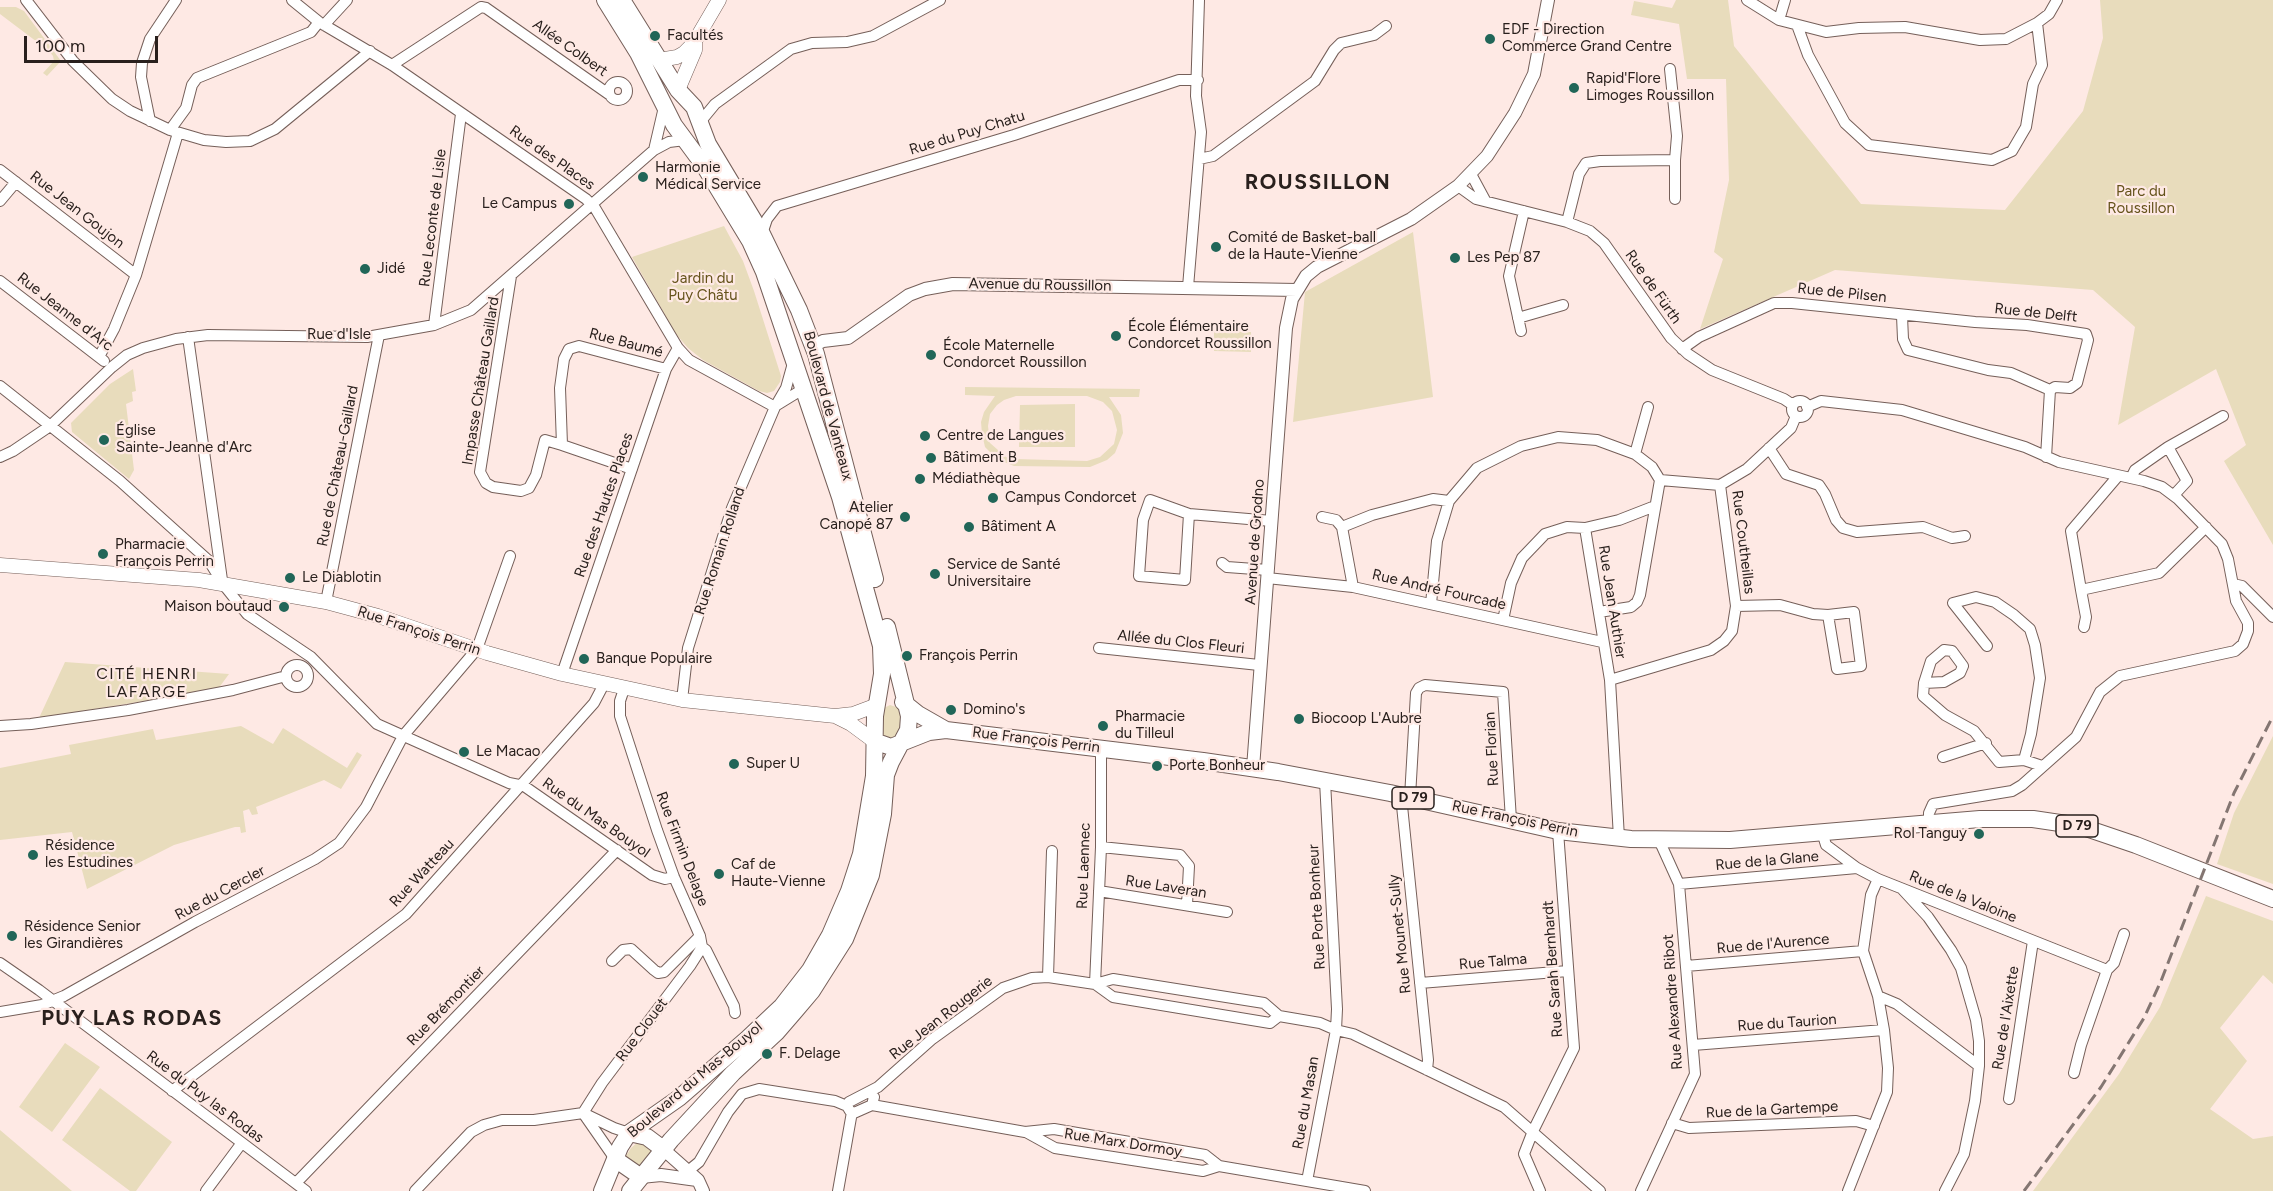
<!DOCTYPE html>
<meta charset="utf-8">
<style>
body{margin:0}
#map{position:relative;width:2273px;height:1191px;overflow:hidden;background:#fee9e4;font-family:Figtree,sans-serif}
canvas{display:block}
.scale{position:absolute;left:24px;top:36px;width:134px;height:27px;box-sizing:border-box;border:3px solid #29201d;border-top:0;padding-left:8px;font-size:18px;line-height:21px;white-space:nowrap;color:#29201d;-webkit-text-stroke:4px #fee9e4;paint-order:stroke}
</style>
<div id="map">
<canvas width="2273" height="1191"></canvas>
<div class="scale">100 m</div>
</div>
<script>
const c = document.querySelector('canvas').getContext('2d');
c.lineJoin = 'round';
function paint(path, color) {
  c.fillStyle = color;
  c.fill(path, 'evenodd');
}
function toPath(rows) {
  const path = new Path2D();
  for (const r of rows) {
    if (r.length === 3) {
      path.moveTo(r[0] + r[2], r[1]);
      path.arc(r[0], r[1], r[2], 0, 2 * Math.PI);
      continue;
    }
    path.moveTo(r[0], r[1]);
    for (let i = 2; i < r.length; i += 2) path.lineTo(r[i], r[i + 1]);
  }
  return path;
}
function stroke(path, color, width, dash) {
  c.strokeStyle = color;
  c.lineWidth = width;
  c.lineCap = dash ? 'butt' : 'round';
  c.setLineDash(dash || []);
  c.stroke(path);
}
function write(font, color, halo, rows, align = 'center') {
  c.font = font + ' Figtree,sans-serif';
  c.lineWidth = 4.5;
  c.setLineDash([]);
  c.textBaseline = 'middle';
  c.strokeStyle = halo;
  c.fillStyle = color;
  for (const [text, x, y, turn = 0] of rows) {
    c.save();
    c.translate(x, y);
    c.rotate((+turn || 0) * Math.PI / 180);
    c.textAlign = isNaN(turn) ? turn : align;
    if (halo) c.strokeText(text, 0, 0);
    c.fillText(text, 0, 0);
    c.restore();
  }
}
paint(toPath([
 [1676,0,1728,0,1734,46,1861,204,2005,210,2083,111,2103,38,2100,0,2273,0,2273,545,2224,461,2246,445,2216,369,2118,425,2135,327,2093,290,1835,270,1700,329,1723,259,1714,252,1729,180,1726,79,1687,79,1679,24,1631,15,1634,1,1672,8],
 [0,7,16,7,24,11,61,61,47,76,43,73,54,61,53,56,49,51,0,14],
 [724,226,743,261,754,291,781,376,780,382,774,391,767,393,759,391,703,360,688,348,676,334,632,257],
 [1413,232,1433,397,1293,422,1305,292],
 [1214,331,1251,332,1251,352,1214,351],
 [133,369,136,391,132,392,133,401,126,404,134,470,129,479,72,432,71,423,110,384],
 [965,387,1140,389,1139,397,1109,397,1121,415,1123,433,1115,453,1107,460,1090,467,1014,466,999,460,992,454,985,447,982,434,981,422,984,412,995,396,965,395],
 [1016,396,1087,396,1103,402,1112,411,1117,430,1114,444,1100,457,1087,461,1015,459,1006,457,990,443,988,426,990,414,997,405,1004,400],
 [1075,404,1075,447,1019,447,1020,405],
 [65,662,229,674,218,689,39,718],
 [890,705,902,709,903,724,894,740,881,737,882,709],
 [241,726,273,744,283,728,347,768,357,752,362,755,341,789,324,780,256,807,258,814,252,815,249,809,243,811,246,832,241,833,240,827,235,827,174,845,87,889,72,832,0,840,0,768,71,754,69,745,153,729,156,740],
 [2273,736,2273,884,2217,864,2234,813],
 [2206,896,2273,921,2273,984,2263,975,2220,1028,2247,1061,2210,1109,2253,1139,2273,1136,2273,1191,2033,1191,2119,1074,2160,1007],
 [65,1043,100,1067,52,1132,19,1107],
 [100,1088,172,1142,136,1191,130,1191,62,1140],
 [0,1130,72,1191,0,1191],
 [638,1142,650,1148,651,1151,642,1165,637,1166,628,1161,626,1156,631,1148]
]), '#e8dcbc');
const minor = toPath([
 [26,0,73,61,112,99,130,111,170,130,204,140,226,142,250,141,275,129,370,51],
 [292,0,319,22,392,65,586,199,595,208,678,348,689,360,775,407],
 [1747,0,1779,20,1826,32,1859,28,1905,27,1980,40,2006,39,2037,23,2049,14,2057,0],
 [1779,20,1785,0],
 [324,25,347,0],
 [1797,25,1808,55,1845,123,1869,145,1992,160,2012,151,2026,127,2033,84,2042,65,2037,23],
 [392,65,481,7,486,8,610,95],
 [618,91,9],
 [664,107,654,150,669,142,685,140],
 [150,121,141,77,142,63,150,39,176,0],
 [701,121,715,104,791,49,812,43,847,42,873,36,940,0],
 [170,130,186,108,192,85,197,78,311,32,319,22],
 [1199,159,1213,156,1315,81,1334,50,1341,43,1374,35,1386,26],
 [1675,160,1675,199],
 [0,170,136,275],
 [1471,174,1485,200],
 [1458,186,1476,199,1567,222,1590,231,1604,243,1671,338,1688,354,1712,370,1784,399,1793,405],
 [0,201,16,182],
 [1567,222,1579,174,1586,163,1600,161,1675,160,1677,136,1670,69],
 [762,234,767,219,777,206,1014,135,1179,80,1198,80],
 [511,276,480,472,486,483,493,487,521,491,529,488,536,475,545,440,562,445],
 [0,281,104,361],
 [1188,287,1201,132,1196,96,1199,0],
 [1902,316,1903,339,1908,350,1988,370,2011,373,2050,390,2046,457],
 [1518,318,1563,305],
 [434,325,461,114],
 [1521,331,1509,276,1524,211],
 [188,337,222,580],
 [1682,349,1699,337,1774,303,1792,303,1975,322,2027,325,2086,334,2088,340,2077,383,2070,388,2055,387,2050,390],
 [99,357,114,329,136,275,178,133],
 [0,386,120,481,209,561,223,584,247,614,311,657,377,724,509,783,524,786,652,875,665,879,674,877],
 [1800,409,8],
 [777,405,803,389],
 [1807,407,1821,401,1902,410,2025,447,2059,462,2144,481,2162,487,2178,499,2222,544,2228,559,2236,601,2248,623,2248,631,2243,644,2235,651,2120,676,2100,692,2076,737,2022,785,2012,791,1933,804,1929,813,1929,823],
 [1769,448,1786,474,1819,485,1825,494,1836,520,1843,528,1857,532,1923,527,1952,538,1965,536],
 [1635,454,1648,407],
 [0,457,13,451,50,426,112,367,127,355,143,348,176,339,208,335,367,337,434,325,471,310,654,150],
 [632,469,562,445,560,388,564,359,569,349,579,346,666,369],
 [2118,476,2071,531,2081,590,2159,573,2206,527],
 [2131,478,2135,470,2168,447],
 [1660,480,1720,485],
 [2174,495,2187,481,2168,447,2223,416],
 [1189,514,1185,580,1139,576,1143,520,1150,500,1189,514,1272,521],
 [1322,517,1336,520,1342,527],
 [1585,528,1610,680],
 [1222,563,1227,567,1268,570],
 [1267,578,1353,587,1602,642],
 [2233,584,2242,586,2273,617],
 [1353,587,1342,527,1372,515,1433,499,1449,501],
 [2081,590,2086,617,2084,627],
 [326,602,379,335],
 [1431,604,1437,541,1449,501,1477,468,1521,446,1558,437,1597,440,1635,454,1652,467,1660,480],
 [1736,606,1780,605,1813,614,1828,615,1837,669,1861,666,1854,612,1828,615],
 [1599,612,1631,607,1637,602,1640,595,1660,480],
 [1503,620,1511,583,1522,558,1545,534,1567,527,1585,528,1619,520,1655,506],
 [1987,646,1953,603,1976,597,1995,602,2014,615,2030,629,2035,645,2040,678,2031,734,2024,760,2042,766],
 [1099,648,1259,665],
 [297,676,11],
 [562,674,666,369,678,348],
 [1924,683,1931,661,1944,650,1952,651,1963,666,1960,673,1944,682,1924,683,1923,696,1945,715,1974,731,1999,762,2024,760],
 [624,689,620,701,620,716,657,830,674,877,700,936,702,947,706,950,734,1006,735,1013],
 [682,700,688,648,732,508,775,407,786,388,793,363],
 [0,726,31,724,128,710,233,690,286,676],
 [1943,757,1986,743],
 [1401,796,1428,1060,1427,1070],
 [1410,797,1416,693,1419,688,1425,685,1503,692,1511,820],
 [1822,832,1826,845,1857,868,1878,879,2107,970,2081,1045,2074,1073],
 [1619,838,1610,680,1711,650,1724,641,1732,631,1736,606,1720,485,1747,469,1791,428,1796,416],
 [1101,847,1180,855,1189,866,1187,905],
 [1679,884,1857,868],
 [1903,890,1928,917,1951,950,1961,968,1976,1020,1979,1041,1979,1066,1975,1101,1964,1154,1945,1191],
 [1099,891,1227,912],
 [612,961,623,950,631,949,654,970,658,973,664,972,700,936],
 [0,963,39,990,306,1191],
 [1686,966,1863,951],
 [2107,970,2114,963,2124,934],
 [1048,977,1052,851],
 [1420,983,1568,971],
 [1095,984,1101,847,1101,749],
 [1095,984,1113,997,1270,1023,1279,1016],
 [1878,996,1897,1004,1979,1066],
 [0,1012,42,1005,64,996,195,922,315,859,339,843,366,807,403,736,477,649,510,556],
 [1693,1045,1884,1030],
 [172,1091,406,914,594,703,604,684],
 [870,1093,874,1097,872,1105,854,1113,850,1111,847,1106,849,1102,878,1087,931,1040,1003,988,1032,978,1048,977,1095,984,1113,979,1264,1003,1279,1016,1320,1023,1336,1030,1353,1034,1504,1107,1600,1191],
 [2009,1099,2033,941],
 [872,1105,1025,1132,1054,1129,1205,1155,1219,1166,1365,1191],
 [583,1113,602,1083,690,966,702,947],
 [583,1113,615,1159],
 [1672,1123,1689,1128,1856,1121,1874,1126],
 [1026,1132,1055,1148,1203,1171,1219,1166],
 [688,1171,699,1162,728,1112,742,1094,759,1089,835,1101,847,1106],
 [1307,1181,1336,1030,1337,1009,1325,781],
 [296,1183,617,850],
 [206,1191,241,1144],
 [415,1191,471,1132,484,1125,502,1120,534,1120,583,1113,614,1128,629,1133],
 [838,1191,852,1112],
 [1540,1191,1524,1154,1533,1131,1574,1048,1558,831],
 [1641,1191,1695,1074,1679,884,1659,840],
 [1848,1191,1887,1092,1888,1068,1884,1030,1878,996,1863,951,1871,895,1878,879]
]);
const tertiary = toPath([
 [813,346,823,341,848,338,909,295,925,289,953,284,1297,290],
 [1253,768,1286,328,1292,299,1306,276,1317,267,1411,219,1458,186,1487,156,1515,113,1534,74,1548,0],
 [663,1149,698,1180,703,1191],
 [641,1177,661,1175,697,1180]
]);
const secondary = toPath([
 [659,60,677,57,684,53,694,43],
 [678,90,695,50,695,41,719,0],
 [0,565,199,580,326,602,378,616,487,653,562,674,682,700,835,716,853,714,877,705],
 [835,716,851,724,874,741]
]);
const primary = toPath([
 [622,0,678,90,694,107,708,144,762,234,799,310,816,354,875,579],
 [903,702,918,714,946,730],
 [874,741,891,747,929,732,946,730,1203,761,1278,772,1390,793,1558,831,1631,839,1730,840,1980,819,2033,819,2080,826,2136,845,2273,899],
 [629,1133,647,1137,663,1149],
 [615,1159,641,1177],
 [602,1191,620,1147,629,1133,679,1098,747,1039,782,1006,810,970,830,935,849,891,861,854,874,776,875,716,882,674,881,646,840,497,764,272,750,241,705,167,674,125,638,53,605,0],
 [630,1191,671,1140,733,1073,776,1033,795,1011,812,991,845,939,871,875,883,814,886,775,891,762,908,730,909,716,887,627]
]);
stroke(minor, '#755f59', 12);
stroke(tertiary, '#755f59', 14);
stroke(secondary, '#755f59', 15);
stroke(primary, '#755f59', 18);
stroke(minor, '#fff', 10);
stroke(tertiary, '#fff', 12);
stroke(secondary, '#fff', 14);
stroke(primary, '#fff', 16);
stroke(toPath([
 [2024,1191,2101,1087,2144,1018,2161,981,2234,793,2273,716]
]), '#847672', 3, [12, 6]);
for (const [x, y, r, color] of [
 [655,36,6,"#216658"],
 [1490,39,6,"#216658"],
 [1574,88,6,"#216658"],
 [643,177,6,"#216658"],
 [569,204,6,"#216658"],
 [1216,247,6,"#216658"],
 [1455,258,6,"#216658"],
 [365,269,6,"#216658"],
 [1116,336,6,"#216658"],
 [931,355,6,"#216658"],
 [925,436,6,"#216658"],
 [104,440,6,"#216658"],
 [931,458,6,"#216658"],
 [920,479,6,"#216658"],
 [993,498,6,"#216658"],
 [905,517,6,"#216658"],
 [969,527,6,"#216658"],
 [103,554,6,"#216658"],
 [935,574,6,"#216658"],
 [290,578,6,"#216658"],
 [284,607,6,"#216658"],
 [907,656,6,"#216658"],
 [584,659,6,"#216658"],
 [951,710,6,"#216658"],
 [1299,719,6,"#216658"],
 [1103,726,6,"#216658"],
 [464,752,6,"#216658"],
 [734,764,6,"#216658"],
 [1157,766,6,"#216658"],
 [1979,834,6,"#216658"],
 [33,855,6,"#216658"],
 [719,874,6,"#216658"],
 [12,936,6,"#216658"],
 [767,1054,6,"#216658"]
]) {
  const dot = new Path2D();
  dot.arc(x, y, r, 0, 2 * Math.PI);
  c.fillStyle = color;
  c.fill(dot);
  stroke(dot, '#fee9e4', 2);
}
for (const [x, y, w] of [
 [1413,798,42],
 [2077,826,42]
]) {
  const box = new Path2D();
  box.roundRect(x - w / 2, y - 11, w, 22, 4.5);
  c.fillStyle = '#fee9e4';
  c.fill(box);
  stroke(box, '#29201d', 1.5);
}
write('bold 14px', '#29201d', null, [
 ["D 79",1413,798],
 ["D 79",2077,826]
]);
write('15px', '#29201d', '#fee9e4', [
 ["EDF - Direction",1502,30],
 ["Commerce Grand Centre",1502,47],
 ["Facultés",667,36],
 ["Rapid'Flore",1586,79],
 ["Limoges Roussillon",1586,96],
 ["Harmonie",655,168],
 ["Médical Service",655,185],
 ["Le Campus",557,204,"right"],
 ["Comité de Basket-ball",1228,238],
 ["de la Haute-Vienne",1228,255],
 ["Les Pep 87",1467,258],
 ["Jidé",377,269],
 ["École Élémentaire",1128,327],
 ["Condorcet Roussillon",1128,344],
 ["École Maternelle",943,346],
 ["Condorcet Roussillon",943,363],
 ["Église",116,431],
 ["Sainte-Jeanne d'Arc",116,448],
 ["Centre de Langues",937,436],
 ["Bâtiment B",943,458],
 ["Médiathèque",932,479],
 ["Campus Condorcet",1005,498],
 ["Atelier",893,508,"right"],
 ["Canopé 87",893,525,"right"],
 ["Bâtiment A",981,527],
 ["Pharmacie",115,545],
 ["François Perrin",115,562],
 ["Service de Santé",947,565],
 ["Universitaire",947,582],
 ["Le Diablotin",302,578],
 ["Maison boutaud",272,607,"right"],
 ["François Perrin",919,656],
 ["Banque Populaire",596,659],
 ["Domino's",963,710],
 ["Pharmacie",1115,717],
 ["du Tilleul",1115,734],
 ["Biocoop L'Aubre",1311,719],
 ["Le Macao",476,752],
 ["Super U",746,764],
 ["Porte Bonheur",1169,766],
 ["Rol Tanguy",1967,834,"right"],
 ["Résidence",45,846],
 ["les Estudines",45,863],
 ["Caf de",731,865],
 ["Haute-Vienne",731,882],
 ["Résidence Senior",24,927],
 ["les Girandières",24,944],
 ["F. Delage",779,1054]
], 'left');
write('15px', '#29201d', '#fee9e4', [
 ["Allée Colbert",570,48,35],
 ["Rue du Puy Chatu",967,133,-17],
 ["Rue des Places",552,158,35],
 ["Rue Jean Goujon",77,210,38],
 ["Rue Leconte de Lisle",433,218,-83],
 ["Avenue du Roussillon",1040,285,1],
 ["Rue de Fürth",1653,287,55],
 ["Rue de Pilsen",1842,293,6],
 ["Rue Jeanne d'Arc",65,312,38],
 ["Rue de Delft",2036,313,6],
 ["Rue d'Isle",339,335],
 ["Rue Baumé",626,343,15],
 ["Impasse Château Gaillard",481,381,-81],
 ["Boulevard de Vanteaux",828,406,75],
 ["Rue de Château-Gaillard",338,466,-79],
 ["Rue des Hautes Places",604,505,-71],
 ["Avenue de Grodno",1255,542,-86],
 ["Rue Coutheillas",1743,542,83],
 ["Rue Romain Rolland",720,551,-72],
 ["Rue André Fourcade",1439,590,13],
 ["Rue Jean Authier",1612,602,81],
 ["Rue François Perrin",419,631,18],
 ["Allée du Clos Fleuri",1181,642,6],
 ["Rue François Perrin",1036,740,7],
 ["Rue Florian",1492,749,-93],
 ["Rue du Mas Bouyol",596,818,35],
 ["Rue François Perrin",1515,819,12],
 ["Rue Firmin Delage",682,849,69],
 ["Rue de la Glane",1767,861,-5],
 ["Rue Laennec",1084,866,-88],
 ["Rue Watteau",422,873,-47],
 ["Rue Laveran",1166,887,9],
 ["Rue du Cercler",220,893,-28],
 ["Rue de la Valoine",1963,897,22],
 ["Rue Porte Bonheur",1317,907,-93],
 ["Rue Mounet-Sully",1400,934,-96],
 ["Rue de l'Aurence",1773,944,-5],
 ["Rue Talma",1493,962,-5],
 ["Rue Sarah Bernhardt",1553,969,-94],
 ["Rue Alexandre Ribot",1673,1002,-94],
 ["Rue Brémontier",446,1006,-46],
 ["Rue Jean Rougerie",941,1018,-38],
 ["Rue de l'Aixette",2006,1018,-81],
 ["Rue du Taurion",1787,1023,-4],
 ["Rue Clouet",642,1030,-53],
 ["Boulevard du Mas-Bouyol",695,1080,-40],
 ["Rue du Puy las Rodas",205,1097,37],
 ["Rue du Masan",1306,1103,-80],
 ["Rue de la Gartempe",1772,1110,-3],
 ["Rue Marx Dormoy",1123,1143,9]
]);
write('15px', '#65531b', '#fee9e4', [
 ["Parc du",2141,192],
 ["Roussillon",2141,209],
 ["Jardin du",703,279],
 ["Puy Châtu",703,296]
]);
c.letterSpacing = '1.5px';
write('16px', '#29201d', '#fee9e4', [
 ["CITÉ HENRI",147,674],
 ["LAFARGE",147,692]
]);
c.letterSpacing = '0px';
c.letterSpacing = '1.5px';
write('bold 21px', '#29201d', '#fee9e4', [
 ["ROUSSILLON",1318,183],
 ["PUY LAS RODAS",132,1019]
]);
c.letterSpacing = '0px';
</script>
